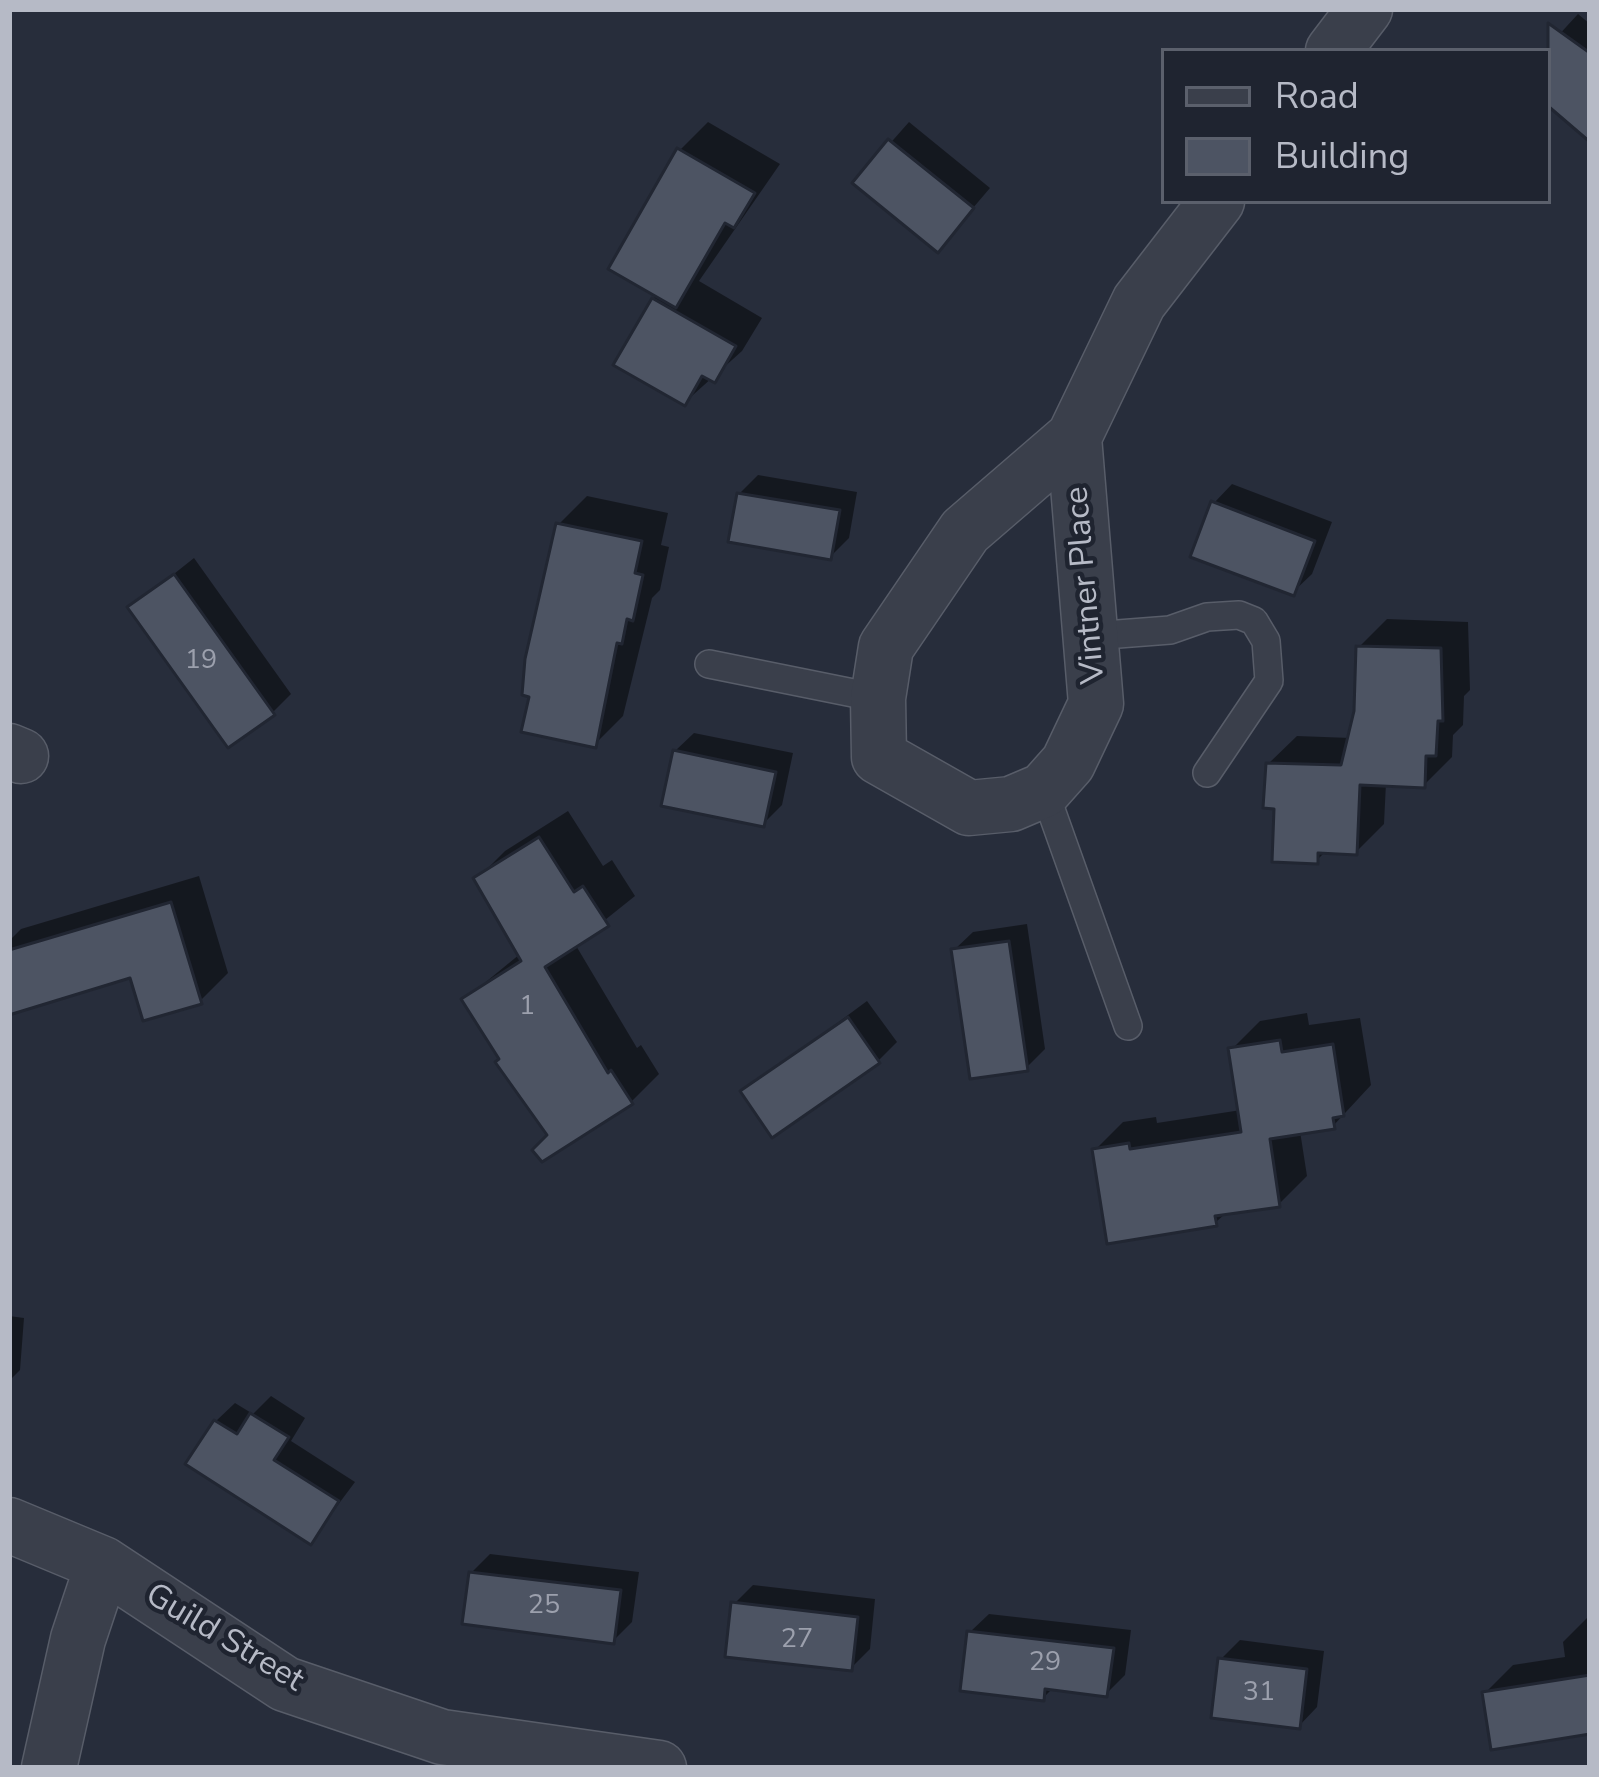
<!DOCTYPE html>
<style>
body{margin:0}
#map{position:relative;width:1599px;height:1777px;overflow:hidden;background:#272d3b;font-family:"Nunito Sans",sans-serif}
canvas{display:block}
.frame{position:absolute;inset:0;border:12px solid #b6bac6;pointer-events:none}
.legend{position:absolute;left:1161px;top:48px;width:390px;height:156px;box-sizing:border-box;background:#1f2430;border:3px solid #5b606c;margin:0;padding:15px 21px;list-style:none;font-size:36px;color:#b6bac6}
.legend li{display:flex;align-items:center;gap:24px;height:60px}
.legend b{width:60px;border:3px solid #5b606c}
</style>
<div id="map">
<canvas width="1599" height="1777"></canvas>
<div class="frame"></div>
<ul class="legend">
<li><b style="height:15px;background:#3a3f4b"></b>Road</li>
<li><b style="height:33px;background:#4d5463"></b>Building</li>
</ul>
</div>
<script>
const c = document.querySelector('canvas').getContext('2d');
c.lineJoin = 'round';
function paint(path, color) {
  c.fillStyle = color;
  c.fill(path, 'evenodd');
}
function toPath(rows) {
  const path = new Path2D();
  for (const r of rows) {
    path.moveTo(r[0], r[1]);
    for (let i = 2; i < r.length; i += 2) path.lineTo(r[i], r[i + 1]);
  }
  return path;
}
function stroke(path, color, width, dash) {
  c.strokeStyle = color;
  c.lineWidth = width;
  c.lineCap = dash ? 'butt' : 'round';
  c.setLineDash(dash || []);
  c.stroke(path);
}
function write(font, color, halo, rows, align = 'center') {
  c.font = font + ' "Nunito Sans",sans-serif';
  c.lineWidth = 9;
  c.setLineDash([]);
  c.textBaseline = 'middle';
  c.strokeStyle = halo;
  c.fillStyle = color;
  for (const [text, x, y, turn = 0] of rows) {
    c.save();
    c.translate(x, y);
    c.rotate((+turn || 0) * Math.PI / 180);
    c.textAlign = isNaN(turn) ? turn : align;
    if (halo) c.strokeText(text, 0, 0);
    c.fillText(text, 0, 0);
    c.restore();
  }
}
paint(toPath([
 [1578,14,1590,24,1590,138,1548,103,1544,51],
 [708,122,780,164,699,281,762,318,742,351,684,403,654,300,680,150],
 [909,122,990,188,938,249,856,182],
 [758,475,857,492,849,538,830,557,739,494],
 [1232,484,1332,522,1312,574,1293,592,1214,503],
 [587,496,668,513,661,545,669,547,660,590,652,598,623,716,595,744,559,524],
 [194,558,291,694,273,712,131,608],
 [1387,619,1468,622,1470,690,1464,696,1463,725,1453,735,1452,757,1424,785,1386,783,1384,824,1356,852,1327,850,1316,861,1277,806,1268,764,1297,736,1351,738,1359,647],
 [694,733,793,753,782,805,763,824,675,751],
 [568,811,603,866,612,860,635,896,575,944,637,1048,641,1045,659,1074,631,1102,551,1135,465,999,520,954,477,879,505,851],
 [199,876,228,973,200,1001,132,975,9,1012,9,941,21,929],
 [1027,924,1045,1049,1026,1068,954,950,973,932],
 [867,1001,897,1042,878,1061,744,1092],
 [1307,1013,1309,1025,1360,1018,1371,1085,1333,1126,1300,1131,1307,1176,1279,1204,1227,1212,1215,1223,1095,1150,1123,1122,1156,1117,1157,1123,1241,1110,1232,1049,1260,1021],
 [9,1316,24,1318,20,1370,9,1381],
 [271,1396,305,1418,291,1441,355,1482,311,1541,216,1421,235,1403,253,1414],
 [490,1554,639,1572,632,1622,613,1641,471,1573],
 [753,1585,875,1599,870,1649,851,1668,734,1604],
 [989,1614,1131,1630,1125,1675,1106,1694,1054,1687,1043,1698,970,1632],
 [1590,1615,1590,1726,1485,1693,1513,1665,1565,1657,1563,1642],
 [1240,1640,1324,1651,1317,1707,1299,1726,1221,1659]
]), '#0007');
const building = toPath([
 [1548,23,1590,53,1590,142,1548,106,1548,23],
 [888,139,974,208,938,253,852,183,888,139],
 [677,148,755,193,734,228,725,223,676,308,608,269,677,148],
 [652,298,736,346,715,383,702,376,685,406,613,365,652,298],
 [737,493,840,510,831,560,728,542,737,493],
 [1211,501,1315,541,1294,596,1190,557,1211,501],
 [556,523,642,541,635,573,643,575,633,621,627,619,622,644,617,643,596,748,521,732,529,697,522,695,525,659,556,523],
 [174,574,275,715,228,748,127,607,174,574],
 [1356,646,1441,648,1443,721,1438,721,1436,756,1426,756,1425,788,1360,785,1357,855,1318,853,1318,864,1272,862,1274,809,1263,808,1266,763,1341,765,1354,711,1356,646],
 [673,750,776,772,764,827,661,806,673,750],
 [539,837,574,892,583,886,609,926,545,967,608,1073,611,1070,633,1104,542,1162,532,1150,547,1135,495,1062,499,1059,461,999,521,961,473,878,539,837],
 [171,902,202,1004,143,1021,130,978,9,1015,9,950,171,902],
 [1009,941,1028,1071,970,1079,951,949,1009,941],
 [848,1017,880,1063,772,1138,740,1091,848,1017],
 [1280,1040,1282,1052,1333,1044,1344,1116,1333,1118,1335,1129,1270,1139,1280,1207,1215,1216,1217,1226,1107,1244,1092,1149,1129,1143,1130,1149,1241,1132,1228,1048,1280,1040],
 [250,1413,289,1437,274,1460,339,1501,311,1545,185,1464,214,1420,237,1434,250,1413],
 [469,1572,621,1590,614,1644,462,1624,469,1572],
 [731,1602,858,1617,852,1671,725,1657,731,1602],
 [967,1631,1114,1648,1107,1697,1045,1689,1044,1701,960,1691,967,1631],
 [1218,1658,1307,1669,1300,1729,1211,1718,1218,1658],
 [1590,1675,1590,1734,1491,1750,1482,1692,1590,1675]
]);
paint(building, '#4d5463');
stroke(building, '#212632', 3);
const service = toPath([
 [1092,636,1170,630,1207,617,1239,615,1254,621,1266,641,1269,681,1207,773],
 [709,664,878,698],
 [1044,790,1128,1026]
]);
const minor = toPath([
 [1333,51,1365,9],
 [1074,437,1096,704,1068,763,1044,790,1011,804,969,808,879,757,878,698,886,647,965,531,1074,437],
 [1074,437,1139,302,1217,201],
 [9,751,21,756],
 [9,1525,103,1564,285,1684,442,1737,659,1768],
 [49,1768,78,1639,103,1564]
]);
stroke(service, '#585d69', 30);
stroke(minor, '#585d69', 57);
stroke(service, '#3a3f4b', 27);
stroke(minor, '#3a3f4b', 54);
write('27px', '#9ca0ad', null, [
 ["19",201,661],
 ["1",527,1007],
 ["25",544,1606],
 ["27",797,1640],
 ["29",1045,1663],
 ["31",1259,1693]
]);
write('33px', '#b6bac6', '#1f2430', [
 ["Vintner Place",1087,585,-95],
 ["Guild Street",224,1639,31]
]);
</script>
